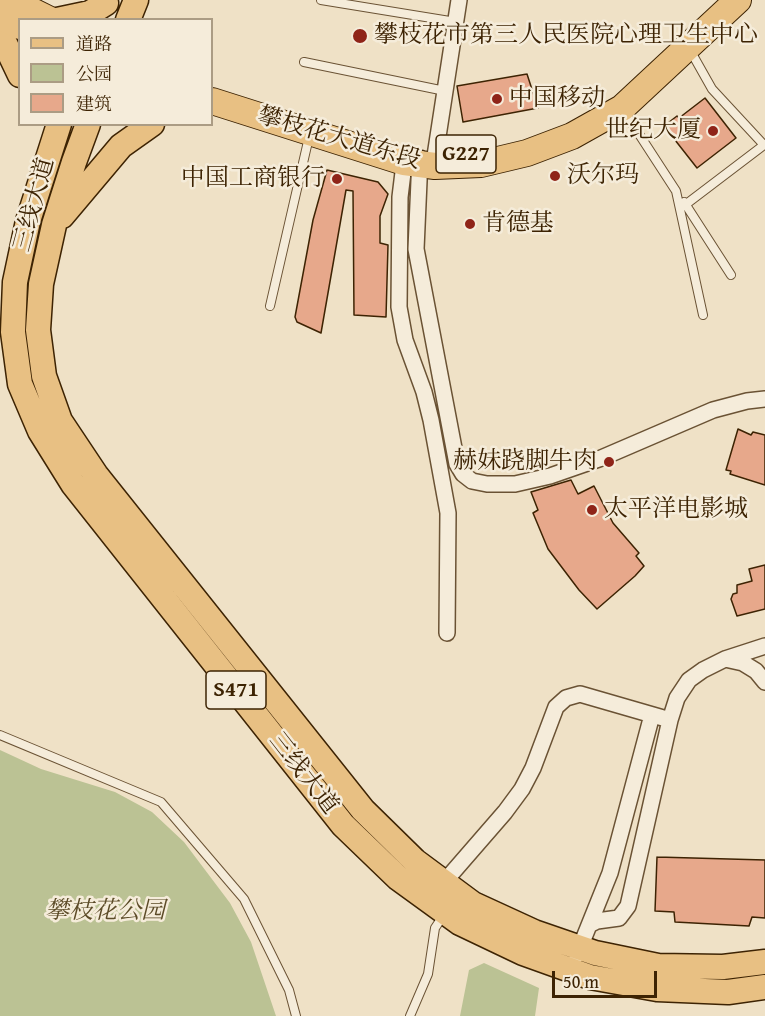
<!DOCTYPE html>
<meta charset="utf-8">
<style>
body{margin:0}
#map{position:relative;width:765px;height:1016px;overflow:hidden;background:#efe1c6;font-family:"Gentium Book Plus","Noto Serif SC",serif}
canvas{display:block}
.legend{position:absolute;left:18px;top:18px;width:195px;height:108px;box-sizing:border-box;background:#f5ecda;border:2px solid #ab9c84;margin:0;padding:8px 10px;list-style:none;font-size:18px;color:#3d2303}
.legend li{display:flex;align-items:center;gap:12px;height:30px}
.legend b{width:30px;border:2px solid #ab9c84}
.scale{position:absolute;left:552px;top:971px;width:105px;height:27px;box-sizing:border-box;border:3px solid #3d2303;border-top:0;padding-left:8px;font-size:18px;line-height:21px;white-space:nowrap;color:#3d2303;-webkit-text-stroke:4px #f5ecda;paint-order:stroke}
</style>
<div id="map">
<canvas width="765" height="1016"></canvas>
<ul class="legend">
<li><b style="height:8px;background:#e8c083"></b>道路</li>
<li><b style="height:16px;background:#bbc294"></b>公园</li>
<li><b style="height:16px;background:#e7a88b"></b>建筑</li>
</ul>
<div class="scale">50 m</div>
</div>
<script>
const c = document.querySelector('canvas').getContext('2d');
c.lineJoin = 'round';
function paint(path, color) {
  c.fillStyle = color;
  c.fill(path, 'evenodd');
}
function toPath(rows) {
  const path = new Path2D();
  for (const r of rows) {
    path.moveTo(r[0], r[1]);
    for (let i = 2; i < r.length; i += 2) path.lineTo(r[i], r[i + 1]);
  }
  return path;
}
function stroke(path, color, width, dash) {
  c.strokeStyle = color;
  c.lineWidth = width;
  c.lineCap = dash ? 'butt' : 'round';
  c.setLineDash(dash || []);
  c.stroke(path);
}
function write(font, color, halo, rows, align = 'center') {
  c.font = font + ' "Gentium Book Plus","Noto Serif SC",serif';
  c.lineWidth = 5;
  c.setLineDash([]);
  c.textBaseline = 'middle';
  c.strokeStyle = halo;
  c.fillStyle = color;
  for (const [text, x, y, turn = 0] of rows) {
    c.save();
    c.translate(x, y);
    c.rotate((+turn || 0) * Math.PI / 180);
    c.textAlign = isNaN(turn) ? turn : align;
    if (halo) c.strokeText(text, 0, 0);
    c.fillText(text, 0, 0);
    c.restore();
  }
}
paint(toPath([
 [0,750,41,769,115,792,152,812,184,842,230,903,251,942,276,1016,0,1016],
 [484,963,539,988,535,1016,460,1016,469,970]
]), '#bbc294');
const building = toPath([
 [527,74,538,108,463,122,457,86,527,74],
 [705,98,736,138,697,168,664,126,677,116,679,118,705,98],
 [327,170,378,182,388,194,380,216,380,243,388,245,386,317,354,315,353,191,346,190,321,333,297,322,295,317,313,220,327,170],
 [738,429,751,435,753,432,765,435,765,485,730,474,731,471,726,470,738,429],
 [571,480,578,494,594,486,613,523,639,553,636,556,644,566,635,576,597,609,579,590,548,549,533,513,538,510,531,492,571,480],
 [765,565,765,609,737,616,731,599,733,594,737,593,737,585,752,581,749,569,765,565],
 [657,857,765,860,765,918,752,917,749,926,675,922,674,912,655,911,657,857]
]);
paint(building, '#e7a88b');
stroke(building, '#3d2303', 1.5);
const service = toPath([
 [321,0,456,22],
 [304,62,445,91],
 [624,111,676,191,703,315],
 [684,202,731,275],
 [685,205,764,145,712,89,690,50],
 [270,306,309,137],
 [0,735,161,802,244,899,289,990,296,1016],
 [410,1016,428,974,435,928,443,916]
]);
const minor = toPath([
 [405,156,400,197,399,307,405,340,424,392,431,420,448,513,447,633],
 [435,156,459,0],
 [420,158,416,249,457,464,463,474,472,481,487,484,515,484,550,476,599,459,713,410,747,401,765,399],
 [725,659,743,663,756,671,765,682],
 [439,888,505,812,522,789,533,768,556,707,566,698,580,694,670,720],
 [589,925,597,921,619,918,628,906,670,720,677,698,689,680,703,670,725,659,765,646],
 [577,955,610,873,652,715]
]);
const primary = toPath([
 [57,20,90,13,106,3],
 [128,20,136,0],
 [0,33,20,75],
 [59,124,28,221,15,282,13,332,20,384,40,431,73,484,343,825,398,878,460,923,523,953,590,977,657,989,728,992,765,987],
 [88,124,74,162,54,225,41,284,38,330,44,376,60,421,96,475,363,810,415,861,473,904,534,932,595,953,658,966,723,967,765,962],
 [62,216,121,146,152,124]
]);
const trunk = toPath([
 [10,0,50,20],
 [0,17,20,26],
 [212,101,404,162,435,166,481,164,527,153,572,136,622,108,738,0]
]);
stroke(service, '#6a5234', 10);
stroke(minor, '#6a5234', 18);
stroke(primary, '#3d2303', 27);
stroke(trunk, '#3d2303', 28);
stroke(service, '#f5ecda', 8);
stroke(minor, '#f5ecda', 15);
stroke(primary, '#e8c083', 24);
stroke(trunk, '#e8c083', 26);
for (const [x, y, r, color] of [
 [360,36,8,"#8f2418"],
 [497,99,6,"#8f2418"],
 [713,131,6,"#8f2418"],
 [555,176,6,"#8f2418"],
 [337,179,6,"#8f2418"],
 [470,224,6,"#8f2418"],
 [609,462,6,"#8f2418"],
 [592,510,6,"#8f2418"]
]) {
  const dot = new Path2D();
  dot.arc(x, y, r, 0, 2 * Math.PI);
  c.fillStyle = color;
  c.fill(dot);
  stroke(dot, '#f5ecda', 2);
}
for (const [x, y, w] of [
 [466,154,60],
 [236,690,60]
]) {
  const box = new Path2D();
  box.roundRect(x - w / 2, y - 19, w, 38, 4.5);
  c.fillStyle = '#f5ecda';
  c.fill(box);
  stroke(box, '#3d2303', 1.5);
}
write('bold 22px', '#3d2303', null, [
 ["G227",466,154],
 ["S471",236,690]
]);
write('24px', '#3d2303', '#f5ecda', [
 ["攀枝花市第三人民医院心理卫生中心",374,36],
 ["中国移动",509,99],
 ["世纪大厦",701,131,"right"],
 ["沃尔玛",567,176],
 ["中国工商银行",325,179,"right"],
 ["肯德基",482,224],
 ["赫妹跷脚牛肉",597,462,"right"],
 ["太平洋电影城",604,510]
], 'left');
write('24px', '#3d2303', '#f5ecda', [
 ["攀枝花大道东段",339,139,16],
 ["三线大道",35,205,-75],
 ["三线大道",303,774,52]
]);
write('italic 24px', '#5c4b27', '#f5ecda', [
 ["攀枝花公园",105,912]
]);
</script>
